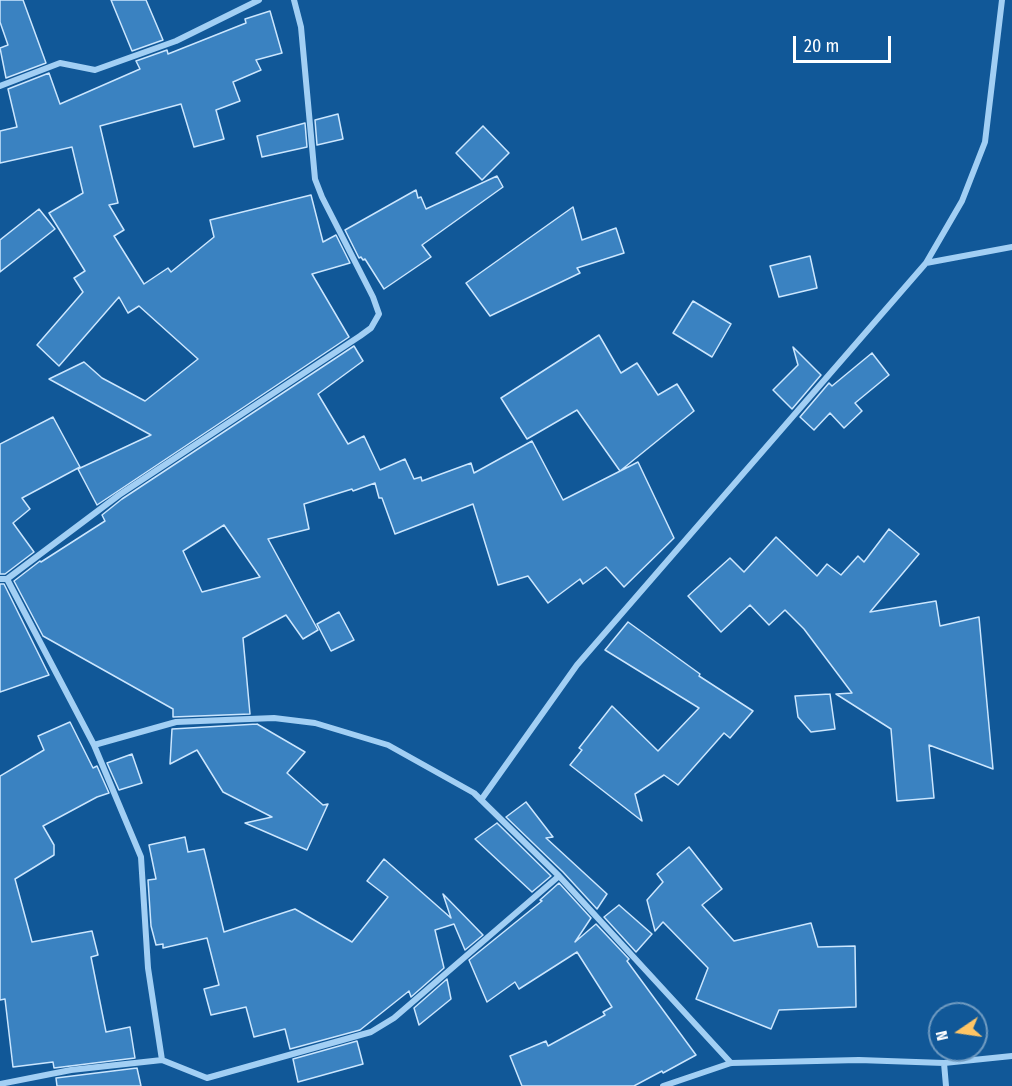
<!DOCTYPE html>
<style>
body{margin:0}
#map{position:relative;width:1012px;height:1086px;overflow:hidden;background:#115898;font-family:"Fira Sans Condensed",sans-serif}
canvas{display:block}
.north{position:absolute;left:928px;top:1002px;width:60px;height:60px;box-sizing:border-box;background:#115898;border:2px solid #709bc1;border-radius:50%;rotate:257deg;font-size:16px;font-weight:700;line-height:24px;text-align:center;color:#fff}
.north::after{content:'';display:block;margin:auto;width:21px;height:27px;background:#ffc565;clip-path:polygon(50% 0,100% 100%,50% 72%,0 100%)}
.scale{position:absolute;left:793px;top:36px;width:98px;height:27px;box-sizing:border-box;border:3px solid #fff;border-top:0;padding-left:8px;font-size:18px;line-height:21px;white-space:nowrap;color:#fff;-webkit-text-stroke:4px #115898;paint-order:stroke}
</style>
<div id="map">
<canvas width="1012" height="1086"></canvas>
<div class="north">N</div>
<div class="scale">20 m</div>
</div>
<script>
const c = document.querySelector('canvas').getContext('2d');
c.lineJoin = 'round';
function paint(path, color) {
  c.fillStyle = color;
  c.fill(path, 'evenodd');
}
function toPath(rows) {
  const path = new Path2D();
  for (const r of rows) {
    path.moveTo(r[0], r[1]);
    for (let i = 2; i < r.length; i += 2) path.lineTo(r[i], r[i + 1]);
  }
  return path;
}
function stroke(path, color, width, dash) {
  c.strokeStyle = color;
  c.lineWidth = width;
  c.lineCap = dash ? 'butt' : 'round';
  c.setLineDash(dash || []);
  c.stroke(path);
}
const building = toPath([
 [0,0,23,0,46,63,6,78,0,48,8,45,0,22,0,0],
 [111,0,146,0,163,40,132,51,111,0],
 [270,11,282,53,256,60,261,70,233,82,240,101,216,110,224,139,194,147,181,104,100,126,118,203,109,205,124,230,114,236,144,284,168,268,171,272,214,237,210,220,311,195,323,242,336,235,350,263,312,274,349,337,97,505,78,469,151,435,49,379,84,362,102,378,145,401,198,359,139,306,128,313,119,297,59,366,37,345,83,292,74,278,85,271,49,213,83,193,72,147,0,163,0,131,17,127,8,89,49,73,60,104,140,69,136,61,167,50,168,54,246,23,245,19,270,11],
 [338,114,343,139,317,145,315,120,338,114],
 [305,123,307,147,262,157,257,136,305,123],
 [483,126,509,153,482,180,456,153,483,126],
 [497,176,503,187,422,245,431,257,384,289,365,259,363,260,361,257,359,258,345,230,416,190,418,198,421,197,426,209,497,176],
 [573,207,582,240,616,228,624,253,577,268,580,273,490,316,466,283,573,207],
 [39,209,55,229,0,272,0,240,39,209],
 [810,256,817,288,779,297,770,266,810,256],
 [693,301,731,324,712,357,673,333,693,301],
 [599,335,621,373,637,363,658,395,677,384,694,411,620,471,577,410,527,439,501,398,599,335],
 [354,346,363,361,318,394,348,444,364,436,380,470,405,459,414,479,421,477,422,481,471,463,474,473,532,441,563,500,638,462,674,538,624,587,606,567,583,584,580,579,548,603,528,576,498,585,473,504,395,534,382,498,379,498,375,483,353,491,352,489,304,504,309,529,268,539,318,630,303,639,286,615,243,638,250,714,173,717,173,709,43,636,14,581,40,561,41,562,105,521,102,515,122,499,354,346],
 [224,525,260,577,202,592,183,551,224,525],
 [793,347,821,375,792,409,773,390,798,365,793,347],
 [872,353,889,375,855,403,862,411,844,428,830,413,814,430,800,417,829,383,832,386,872,353],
 [53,417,80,467,22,498,30,509,13,523,34,552,5,574,0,574,0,444,53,417],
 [889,529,919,554,870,612,936,601,940,626,979,617,993,769,929,745,934,798,897,801,891,729,836,694,852,693,804,629,785,610,769,625,750,605,721,632,688,596,730,558,744,572,776,537,817,576,827,564,841,575,858,556,864,562,889,529],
 [0,584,4,584,49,675,0,692,0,584],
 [339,612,354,640,331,651,317,624,339,612],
 [628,622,700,674,699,676,753,711,730,738,724,733,678,785,664,775,635,794,642,821,570,765,582,750,579,748,612,706,658,751,699,708,605,650,628,622],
 [830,694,835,729,811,732,798,717,795,696,830,694],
 [70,722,93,768,97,766,109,793,97,797,43,826,54,845,54,855,15,879,32,942,92,931,98,955,91,957,106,1032,130,1027,135,1058,54,1068,53,1062,13,1067,5,999,0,1000,0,776,44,750,38,736,70,722],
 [257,724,305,752,287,773,323,805,328,804,307,850,245,823,272,817,223,792,197,750,170,764,172,729,257,724],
 [132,754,142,783,119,790,107,763,132,754],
 [526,802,553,837,546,838,607,894,597,909,563,872,506,817,526,802],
 [497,823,551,876,532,892,475,839,497,823],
 [185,837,188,852,204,849,224,932,295,909,352,942,388,897,367,881,384,859,451,918,443,894,483,935,465,950,454,924,435,930,444,968,411,997,409,991,360,1030,290,1049,285,1029,254,1037,246,1007,211,1015,204,989,219,985,207,938,163,948,163,944,156,945,151,926,148,880,156,879,149,845,185,837],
 [689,847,722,889,702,905,734,941,811,923,818,947,855,946,856,1007,779,1010,771,1029,696,999,708,968,663,922,655,931,647,900,663,882,657,874,689,847],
 [559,883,591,918,575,942,596,924,629,959,627,961,696,1055,663,1073,662,1071,634,1086,522,1086,510,1056,546,1041,548,1046,605,1015,603,1012,612,1007,577,952,519,989,515,982,487,1002,469,960,542,901,540,900,559,883],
 [619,905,652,934,636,952,604,917,619,905],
 [447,979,451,999,419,1025,414,1008,447,979],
 [357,1041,363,1064,298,1082,293,1059,357,1041],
 [137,1068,141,1086,57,1086,56,1078,137,1068]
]);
paint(building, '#3a82c1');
stroke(building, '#cbe6fe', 1.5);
stroke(toPath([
 [0,86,60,63,95,70,176,41,259,0],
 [926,263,1012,247],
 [0,579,7,579,119,495,360,336,371,328,379,314,373,297,322,197,315,179,301,27,294,0],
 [7,579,94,745,141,857,148,968,162,1060],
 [94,745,176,722,274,718,315,723,388,745,474,793,559,876,731,1063],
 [481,800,577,665,926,263,962,201,985,142,1002,0],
 [944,1063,946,1086],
 [0,1084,71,1070,162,1060,207,1078,371,1032,394,1018,559,876],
 [663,1086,731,1063,859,1060,944,1063,1012,1056]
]), '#a2cff4', 6);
</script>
